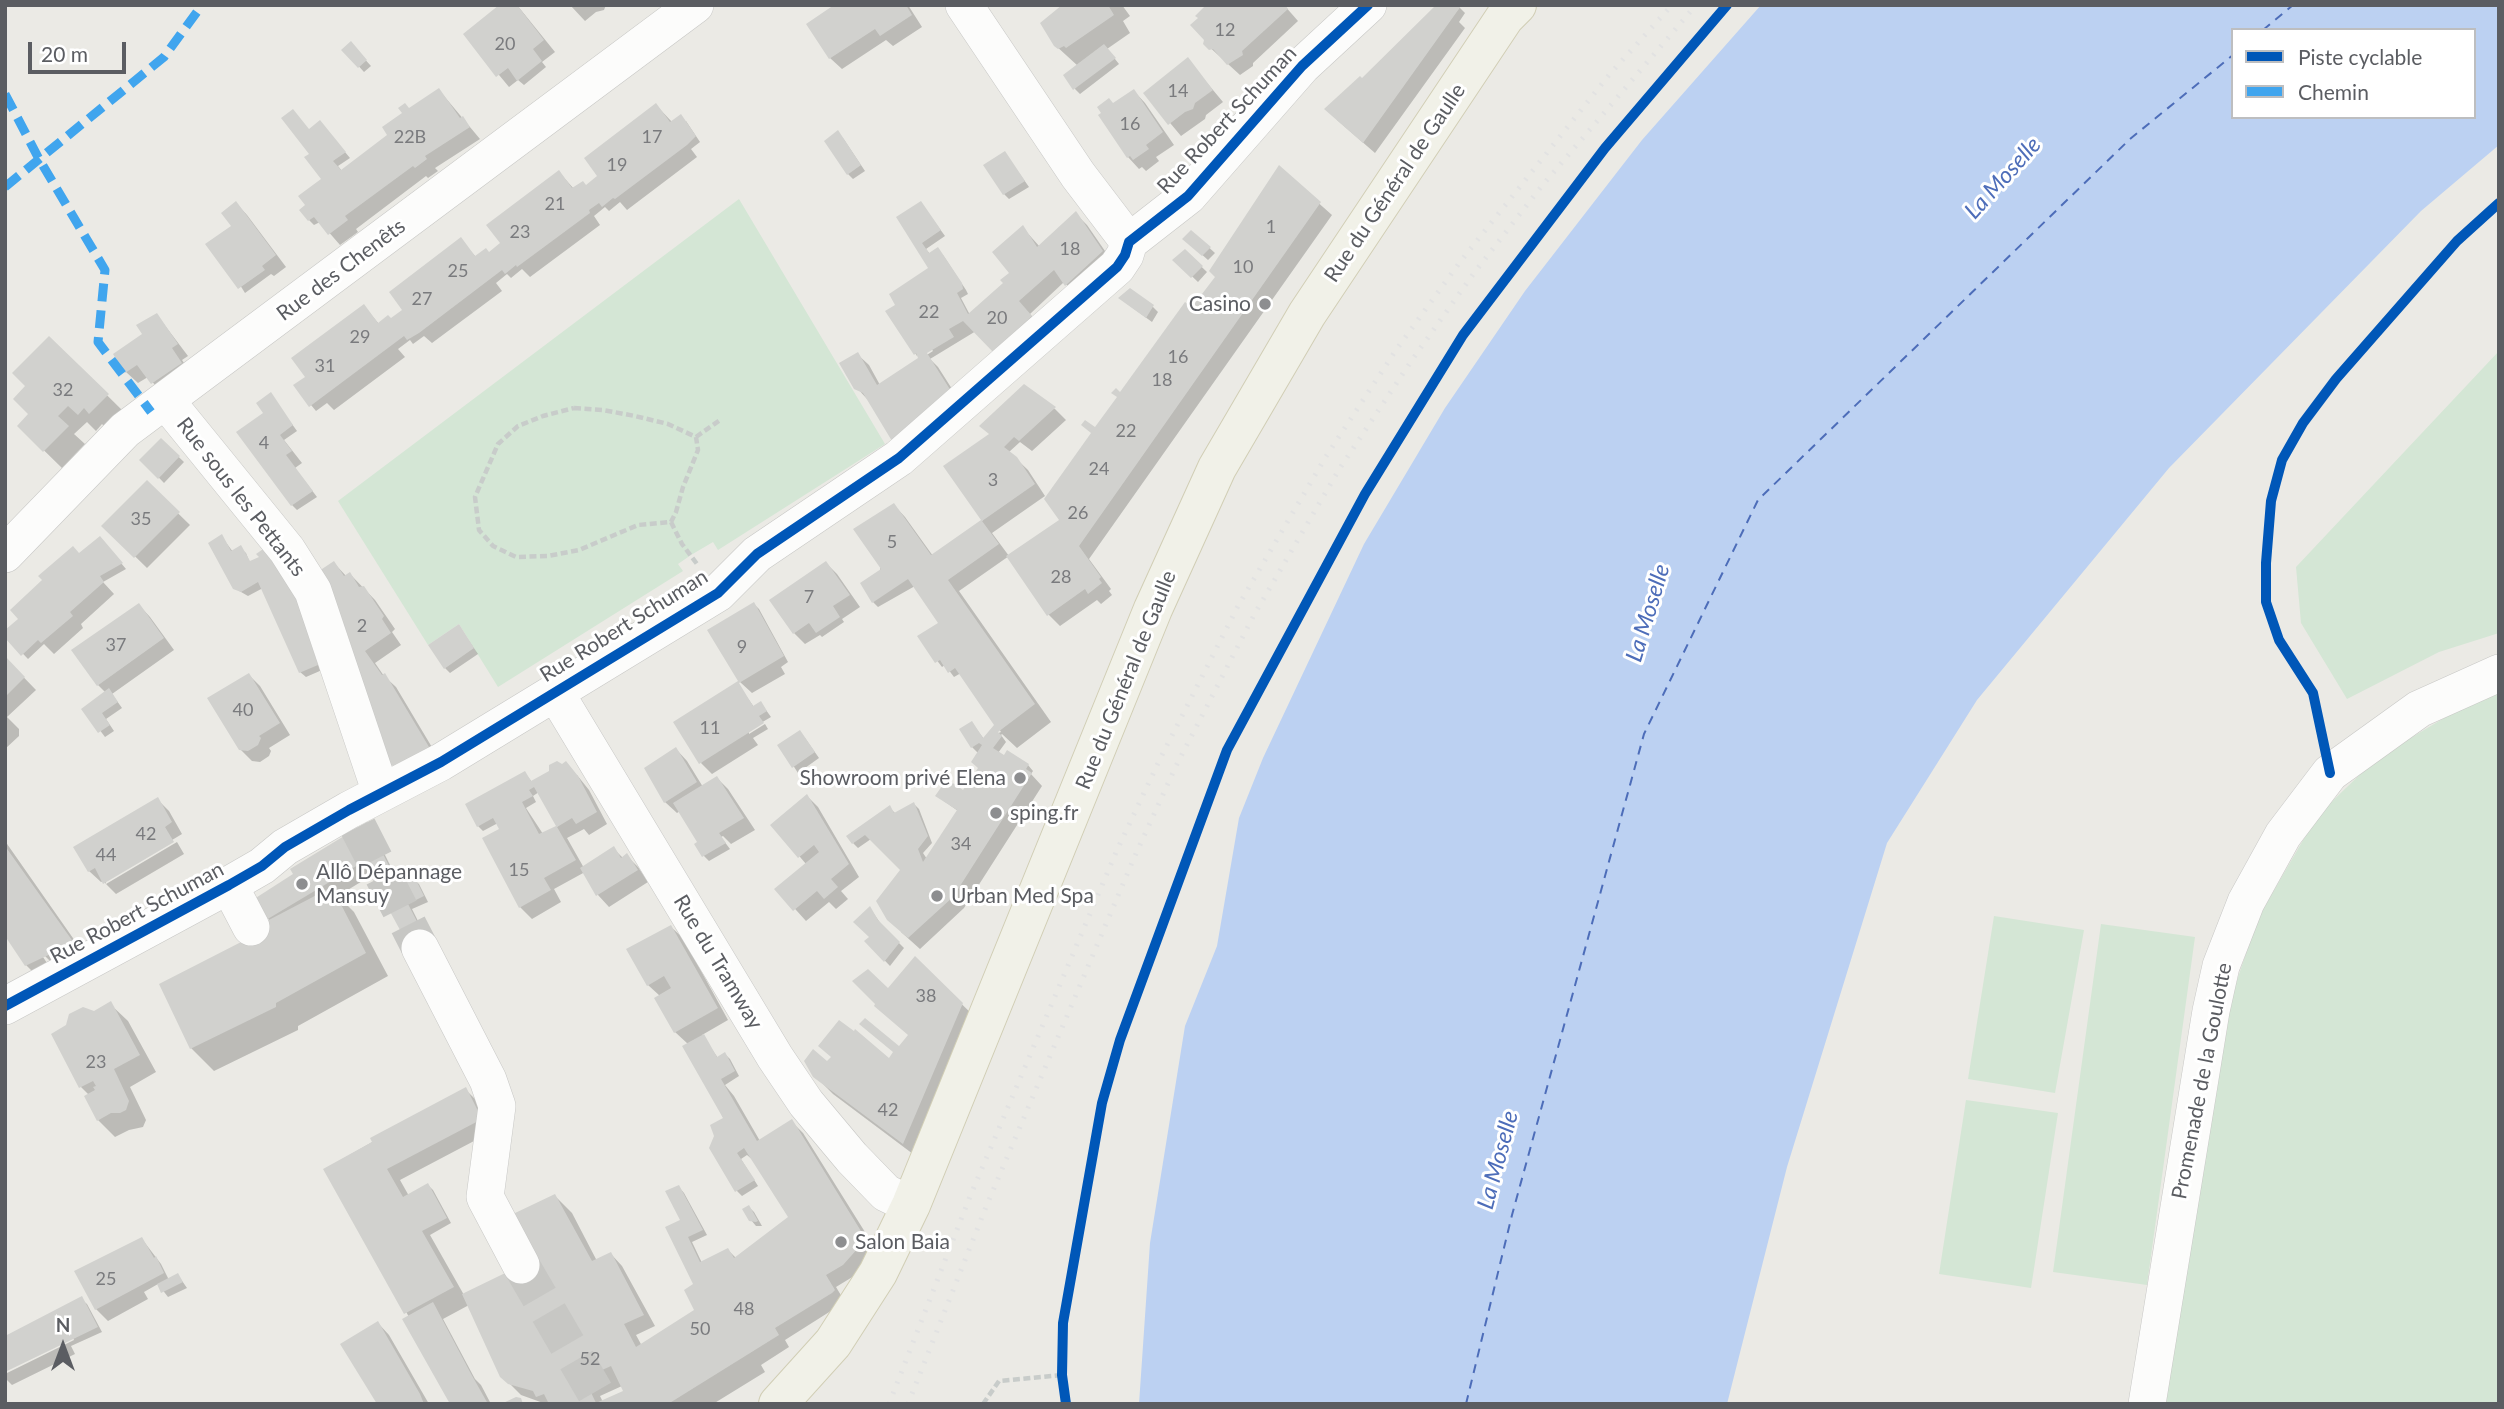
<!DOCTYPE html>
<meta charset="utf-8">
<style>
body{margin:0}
#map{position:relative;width:2504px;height:1409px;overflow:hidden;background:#ebeae5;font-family:Lato,sans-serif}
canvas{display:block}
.frame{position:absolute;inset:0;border:7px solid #5b5d62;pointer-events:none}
.legend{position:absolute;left:2231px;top:28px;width:245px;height:91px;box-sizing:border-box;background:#fff;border:2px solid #bdbec0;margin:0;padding:9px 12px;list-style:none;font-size:21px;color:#5b5d62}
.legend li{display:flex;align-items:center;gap:14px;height:35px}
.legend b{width:35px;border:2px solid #bdbec0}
.north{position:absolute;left:28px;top:1311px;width:70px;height:70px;-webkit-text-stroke:5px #fff;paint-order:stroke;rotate:0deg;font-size:19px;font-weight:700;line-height:28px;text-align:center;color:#5b5d62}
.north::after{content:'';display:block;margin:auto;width:24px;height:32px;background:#5b5d62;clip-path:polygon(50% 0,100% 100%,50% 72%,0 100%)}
.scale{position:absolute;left:28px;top:42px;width:98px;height:32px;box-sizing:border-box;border:4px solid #5b5d62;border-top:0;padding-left:9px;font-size:21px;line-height:24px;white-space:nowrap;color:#5b5d62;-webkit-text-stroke:5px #fff;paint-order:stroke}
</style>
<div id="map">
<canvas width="2504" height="1409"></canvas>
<div class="frame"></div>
<ul class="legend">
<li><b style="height:9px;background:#0057b8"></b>Piste cyclable</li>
<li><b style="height:9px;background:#40a5ee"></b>Chemin</li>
</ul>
<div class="north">N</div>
<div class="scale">20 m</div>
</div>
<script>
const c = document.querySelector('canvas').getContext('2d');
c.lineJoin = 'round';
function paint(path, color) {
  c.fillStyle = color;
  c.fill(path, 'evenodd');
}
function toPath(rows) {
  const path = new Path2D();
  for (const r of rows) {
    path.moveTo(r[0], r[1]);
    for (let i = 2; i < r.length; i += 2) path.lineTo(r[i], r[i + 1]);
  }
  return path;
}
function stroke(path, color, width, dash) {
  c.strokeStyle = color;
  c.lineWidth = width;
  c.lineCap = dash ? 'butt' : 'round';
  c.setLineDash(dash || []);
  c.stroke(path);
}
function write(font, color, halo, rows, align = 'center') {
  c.font = font + ' Lato,sans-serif';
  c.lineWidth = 6;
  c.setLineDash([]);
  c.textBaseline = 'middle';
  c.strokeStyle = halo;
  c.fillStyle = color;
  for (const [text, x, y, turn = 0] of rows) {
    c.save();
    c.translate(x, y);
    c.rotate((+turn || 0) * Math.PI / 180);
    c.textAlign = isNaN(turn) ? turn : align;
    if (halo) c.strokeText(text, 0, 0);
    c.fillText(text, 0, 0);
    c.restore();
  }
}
paint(toPath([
 [739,199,885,444,718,550,713,542,691,555,678,564,683,571,498,687,459,624,428,645,338,501],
 [2499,351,2499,633,2439,652,2347,699,2301,623,2296,567],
 [2499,690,2499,1404,2162,1404,2232,995,2258,918,2317,816,2377,758,2481,696],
 [1994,916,2084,930,2055,1093,1968,1079],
 [2101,924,2195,937,2147,1285,2053,1272],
 [1966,1100,2058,1113,2031,1288,1939,1274]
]), '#d4e6d5');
paint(toPath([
 [1761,5,2499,5,2499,145,2421,211,2169,468,1977,700,1887,843,1787,1167,1727,1404,1139,1404,1150,1243,1185,1026,1217,946,1239,818,1263,758,1364,544,1445,408,1525,291,1642,140],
 [2233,30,2474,30,2474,117,2233,117]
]), '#bcd1f2');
paint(toPath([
 [517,5,555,52,542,62,546,67,524,85,518,80,509,87,465,34],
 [570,5,606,5,604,10,596,12,585,21],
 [838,5,908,5,922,27,893,46,886,40,842,69,830,58],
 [1066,5,1122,5,1130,16,1123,21,1130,33,1107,49,1119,64,1080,94,1075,89,1078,66,1055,45],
 [1284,5,1298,21,1253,63,1253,66,1240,75,1205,43],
 [1438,5,1457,5,1465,13,1459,22,1465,28,1375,153,1337,120,1362,81],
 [351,44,371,66,364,72,344,50],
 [1188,60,1223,102,1206,115,1205,119,1181,136,1145,93],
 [439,90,480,139,435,168,438,171,428,178,426,176,356,229,358,232,340,245,320,222,314,225,309,220,323,179,311,154,310,131,325,128,350,158,338,166,342,171,390,136,409,110],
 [1134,91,1145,103,1174,145,1156,157,1159,161,1146,171,1142,167,1139,169,1128,157,1114,105],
 [656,105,672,122,686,121,700,142,691,149,697,157,627,210,620,202,609,211,605,207,594,216,600,225,530,277,522,269,511,278,507,274,496,283,502,291,432,343,424,336,413,344,410,340,398,349,405,357,334,410,327,403,316,411,311,405,305,379,364,306,379,324,391,320,404,310,461,240,476,257,489,254,500,246,559,172,574,189,586,186,597,179],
 [843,138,865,171,853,179,848,174],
 [1005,153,1029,187,1009,199,1004,194],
 [1279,168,1332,215,1089,559,1111,589,1109,591,1112,595,1101,604,1097,600,1060,626,1049,615,1009,556,959,591,1051,722,1017,748,1002,734,1001,735,1006,742,998,753,1028,765,1033,771,1031,774,1042,786,964,908,920,949,901,932,903,870,871,839,858,848,853,843,889,807,896,814,914,804,919,809,932,843,923,853,927,859,958,811,937,796,963,793,980,769,978,753,972,747,972,723,984,739,1001,732,961,673,954,677,945,665,942,667,919,637,944,631,915,586,878,607,873,602,894,505,905,517,933,556,983,520,991,435,1024,386,1055,409,1066,420,1032,451,1020,442,1009,452,1028,470,1045,496,992,533,1009,556,1062,521,1095,430,1121,395,1193,310,1217,277],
 [236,203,247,215,286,267,274,276,271,274,245,293,240,285],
 [921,203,945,236,926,249,930,254,943,255,966,290,968,294,961,298,970,315,1005,283,1011,273,1023,228,1040,247,1076,214,1087,225,1114,264,1077,296,1064,282,1030,314,1042,329,1005,362,976,331,930,359,938,367,961,403,868,400,856,387,857,354,869,365,880,385,933,351,931,348,917,356,887,312,896,306,930,268,898,218],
 [1192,232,1215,253,1208,260,1190,244],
 [1185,251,1207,272,1198,282,1175,260],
 [1126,303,1153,307,1158,312,1152,322],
 [157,315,188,356,182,360,192,375,163,394,148,377,138,383,126,372,115,355,145,336],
 [49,338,125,413,108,430,102,424,96,431,87,422,74,434,85,444,62,468,19,426,30,414,28,386],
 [271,395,297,431,284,440,302,463,295,468,317,497,297,510,292,505,268,421],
 [161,440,184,462,164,483,142,460],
 [147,483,190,525,147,568,104,526],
 [222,537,233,552,240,548,246,553,250,563,329,667,306,677,300,672,263,588,248,596,234,588],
 [105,544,126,569,103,582,114,594,81,624,83,628,54,654,44,644,28,659,5,635],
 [334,563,347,577,350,574,375,600,395,629,392,632,401,645,375,663,384,676,396,687,439,759,408,777],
 [826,563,837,574,860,607,842,619,844,622,822,637,820,635,805,644,794,633],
 [754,604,759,609,788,662,781,667,785,674,752,693,740,682],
 [139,605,150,617,174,650,112,694,122,708,106,719,114,731,105,737,84,709,106,693,98,685],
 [459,626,478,654,450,673,445,668],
 [5,658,36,690,7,717,19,729,19,736,5,749],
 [249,675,260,686,290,735,269,748,271,751,269,756,260,762,252,761,240,749],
 [737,683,754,707,761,703,771,717,749,730,749,734,765,724,768,729,753,738,758,745,712,774,701,763],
 [805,738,819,758,798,773,780,745],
 [676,749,687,761,703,787,717,778,728,789,755,830,731,844,723,836,721,837,730,849,709,861,704,856,697,844,699,843,680,811,677,813,665,802],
 [525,773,532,782,577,775,589,790,607,824,589,835,584,829,567,838,584,868,614,849,623,858,627,856,638,867,648,882,609,907,598,895,585,872,554,889,561,902,532,919,520,907,498,823,483,831,478,826],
 [539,792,558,826,543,834,526,808,536,802,533,796],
 [807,796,818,807,859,877,841,891,848,899,836,909,829,902,806,921,777,889,806,864,773,825],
 [157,799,169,811,182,834,106,880,106,884,104,881,101,882,89,871],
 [366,824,372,829,400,885,413,879,419,884,428,902,412,909,432,949,372,875,338,896,354,912,388,976,298,1026,298,1030,214,1071,191,1048,247,941,270,921,253,901,295,875],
 [5,841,89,961,62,973,45,956,43,957,47,963,32,971,26,965,5,933],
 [177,842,184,854,116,894,106,884],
 [870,908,883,927,904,948,890,966,866,941,871,937],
 [671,927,683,938,728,1020,702,1035,718,1058,725,1054,730,1059,739,1076,725,1085,734,1096,760,1141,792,1122,803,1133,875,1248,854,1276,836,1287,845,1302,785,1340,789,1347,761,1365,765,1372,713,1404,546,1404,521,1395,502,1376,469,1305,443,1319,475,1379,481,1385,491,1404,452,1404,409,1317,325,1169,465,1089,477,1101,493,1131,400,1180,409,1196,428,1185,433,1190,451,1223,430,1235,464,1295,536,1259,555,1196,572,1213,597,1261,611,1254,622,1266,655,1326,636,1335,642,1346,696,1310,695,1285,682,1221,679,1187,684,1193,707,1235,692,1242,702,1263,728,1250,736,1258,794,1225,754,1161,747,1155,741,1159,758,1186,742,1196,737,1191,727,1126,688,1044,675,1032,660,996,648,985],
 [622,1386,626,1392,603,1402,600,1396],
 [915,959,974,1016,921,1160,833,1094,815,1076,827,1064,889,1060,910,1036,888,991],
 [110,1004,128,1021,156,1072,130,1087,146,1120,143,1127,129,1130,115,1137,98,1120,89,1095,81,1087,94,1013],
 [749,1207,754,1212,762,1226,756,1226,751,1220],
 [142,1239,161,1264,169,1280,178,1275,187,1288,168,1297,158,1284,144,1292,148,1299,108,1321,96,1309],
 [81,1299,87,1304,102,1332,71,1346,75,1354,12,1385,5,1378,5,1374,74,1340,72,1336],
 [378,1323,389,1335,429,1404,379,1404]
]), '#0003');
stroke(toPath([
 [2263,30,2293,5],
 [1466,1404,1512,1215,1644,734,1758,500,2130,139,2233,55]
]), '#4d6db9', 2, [9, 7]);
paint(toPath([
 [499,5,517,5,544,40,533,49,542,61,517,81,508,68,496,77,463,34],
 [834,5,906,5,912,15,880,36,875,29,829,59,806,24],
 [1062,5,1108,5,1114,15,1066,48,1064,46,1058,49,1054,46,1040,23],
 [1206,5,1285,5,1288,9,1242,51,1243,55,1227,65,1213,49,1209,50,1203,44,1204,40,1190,25,1198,18,1195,16],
 [1436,5,1461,6,1363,143,1324,109,1360,76,1362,78],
 [351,41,367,60,358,68,341,50],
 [1104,44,1116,58,1073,90,1063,75],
 [1188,57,1213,90,1195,103,1193,109,1185,112,1168,125,1143,93],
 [439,88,460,118,463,116,470,127,425,156,427,159,415,168,413,166,345,216,348,220,328,235,314,217,308,221,299,210,305,205,298,196,321,179,304,157,309,154,281,118,293,109,309,129,320,120,346,152,333,161,341,170,387,135,382,127,402,113,398,108,405,103,409,108],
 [1134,89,1163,132,1146,145,1149,149,1133,160,1130,156,1127,158,1098,115,1101,113,1097,107,1109,98,1113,103],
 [656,103,670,122,681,114,696,136,687,145,615,199,613,198,602,207,599,203,589,210,590,213,517,267,516,265,505,274,502,270,419,333,407,340,404,336,309,407,293,385,305,377,291,358,364,304,378,323,388,315,391,318,402,310,389,292,461,237,475,256,486,248,489,252,500,243,486,225,559,170,572,188,583,181,586,185,597,176,584,158],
 [838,130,861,165,847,175,824,141],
 [1005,151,1025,181,1003,195,983,165],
 [1279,165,1321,202,1079,546,1101,577,1099,579,1102,583,1088,594,1085,589,1047,616,1006,556,1059,520,1044,499,1091,433,1081,425,1085,420,1095,427,1117,397,1111,393,1116,388,1120,392,1185,302,1192,307,1215,277,1209,271],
 [236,201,276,255,262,266,265,270,238,289,205,244,231,226,221,213],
 [921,201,941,230,922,243,929,253,938,247,962,283,963,289,957,293,968,314,1003,283,1000,280,1009,273,992,252,1023,225,1037,247,1076,211,1103,251,1065,286,1054,270,1019,301,1032,316,993,352,963,321,949,329,954,337,927,353,951,391,892,441,863,393,854,389,839,363,858,352,877,385,918,358,916,353,914,355,885,311,895,305,889,294,928,268,896,217],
 [1191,230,1211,247,1202,256,1182,239],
 [1185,249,1203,266,1191,278,1172,260],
 [1130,288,1154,305,1146,318,1118,298],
 [157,313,178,344,172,348,182,363,151,384,137,365,125,373,113,354,142,334,136,325],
 [49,336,109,394,89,414,84,408,78,415,68,406,58,416,69,426,43,452,17,426,28,414,13,399,25,386,12,373],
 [1024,384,1056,407,1019,441,1014,437,1004,447,1017,457,1035,484,982,521,999,544,948,580,1035,704,998,732,1002,736,993,748,1004,755,1007,750,1029,764,1026,769,1032,773,953,897,908,938,887,920,876,901,900,870,865,835,852,844,846,836,890,805,894,813,914,802,928,836,918,849,923,862,957,810,935,796,947,779,963,790,978,768,971,762,982,745,979,743,971,748,959,729,972,721,983,738,994,725,955,668,948,673,940,660,935,663,917,636,938,623,908,579,872,603,860,583,881,569,853,529,894,503,931,555,981,520,943,466,989,434,979,426],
 [271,392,293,425,280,435,292,451,286,455,313,491,291,506,236,432,263,413,256,403],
 [161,438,180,456,158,479,139,460],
 [147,480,180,512,134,558,101,526],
 [222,534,231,551,241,545,250,561,259,557,256,554,269,545,275,550,325,662,299,673,258,582,241,592,233,589,208,543],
 [100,536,123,563,100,576,104,582,70,612,73,616,41,643,38,640,21,656,5,638,5,630,18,619,10,610,42,580,38,576,73,546,79,553],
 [334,561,344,576,350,572,359,587,364,586,384,616,382,619,391,633,365,651,382,675,385,673,429,747,395,767,391,765,316,573],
 [826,561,850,595,833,606,840,617,816,633,809,623,793,634,769,600],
 [754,602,784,656,739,683,753,706,761,701,767,711,759,716,764,723,699,764,673,722,738,681,707,630],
 [139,603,164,638,97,686,71,650],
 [459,624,474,648,444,669,428,645],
 [5,656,25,677,5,697],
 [249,673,280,723,259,736,261,738,258,745,248,751,239,750,207,698],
 [109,688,118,702,102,713,110,725,98,733,81,709],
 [800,730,815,752,792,768,777,745],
 [676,747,697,782,664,803,644,768],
 [557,761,562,764,566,761,578,776,597,812,576,824,572,818,557,827,576,860,544,878,551,890,519,908,482,838,499,829,493,818,477,827,465,804,525,771,531,781,549,771,549,765],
 [534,787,556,826,539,834,522,802,533,796,529,790],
 [717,776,744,818,719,833,726,843,702,857,694,844,697,842,673,803],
 [807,794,849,864,831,879,838,887,824,899,817,891,793,911,774,889,819,852,814,845,798,858,770,825],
 [158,797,172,822,165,827,174,842,103,884,95,868,88,872,73,847],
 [367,822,398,884,414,876,424,896,408,904,428,943,412,952,363,862,266,920,251,901,293,874,290,869],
 [5,846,74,943,25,966,5,936],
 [614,846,621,858,627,853,638,870,596,896,580,868],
 [332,887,366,953,276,1003,276,1007,190,1049,159,984,245,940,242,934],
 [870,906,878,920,900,942,884,962,864,941,869,937,853,922],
 [671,925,718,1008,674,1033,654,998,671,988,664,976,647,986,626,949],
 [915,956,963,1003,903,1144,813,1077,804,1061,813,1049,827,1061,831,1057,818,1046,839,1020,854,1031,855,1029,889,1058,893,1052,859,1024,865,1018,899,1046,908,1035,874,1006,875,1004,852,981,868,969,888,988],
 [111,1001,140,1055,114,1069,129,1101,126,1110,120,1113,111,1113,97,1121,84,1096,95,1090,93,1087,96,1086,93,1081,79,1088,51,1034,66,1025,69,1014,83,1007,94,1011],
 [704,1034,717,1057,725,1052,735,1071,721,1079,757,1141,792,1119,864,1236,859,1247,843,1265,826,1275,835,1290,832,1293,775,1328,779,1335,668,1404,549,1404,544,1394,536,1397,533,1391,508,1384,500,1377,462,1294,534,1259,513,1214,555,1194,592,1261,611,1252,644,1315,624,1324,636,1347,694,1310,684,1290,693,1284,665,1227,680,1220,665,1191,679,1185,703,1230,688,1237,700,1262,728,1248,734,1258,788,1217,744,1148,737,1153,755,1180,735,1192,709,1148,714,1136,710,1125,723,1118,682,1046],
 [611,1366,623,1391,596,1403,584,1378],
 [466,1087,482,1119,387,1169,403,1197,428,1183,447,1218,422,1231,454,1287,404,1314,323,1169,372,1142,370,1138],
 [749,1205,758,1221,756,1222,749,1221,742,1209],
 [142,1237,154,1258,156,1256,164,1273,95,1310,74,1271],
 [178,1273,183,1282,161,1293,157,1284],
 [82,1296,98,1327,5,1372,5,1336],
 [433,1302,470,1372,488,1404,450,1404,402,1319],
 [378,1321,420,1394,424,1404,377,1404,340,1344],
 [516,1397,521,1398,523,1404,501,1404]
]), '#d1d1ce');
stroke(toPath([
 [358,827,420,948],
 [521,1265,602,1404]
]), '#c7c7c4', 37, [37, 18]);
const minor = toPath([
 [964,5,1078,175,1129,242],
 [166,401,287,550,313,591,381,793],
 [5,554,125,430,695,5],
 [555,692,775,1057,806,1103,852,1158,886,1193,911,1205],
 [229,885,251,927],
 [420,948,488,1080,497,1106,485,1197,521,1265],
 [5,1006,229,885,262,866,285,847,349,810,441,762,718,593,757,554,899,458,1117,267,1125,255,1129,242,1188,196,1302,66,1368,5],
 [2147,1404,2211,1011,2221,966,2246,902,2283,835,2330,773,2419,709,2499,673]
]);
const major = toPath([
 [778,1404,833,1343,878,1273,911,1205,1153,609,1217,468,1307,314,1505,17,1517,5]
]);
stroke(minor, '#c7c7c5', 38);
stroke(major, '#d1ceb5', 40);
stroke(toPath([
 [574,408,603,410,635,416,668,424,696,437,698,450,683,487,676,512,671,522,638,525,579,550,548,556,516,557,493,546,479,530,475,497,498,444,518,426,543,416,574,408],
 [696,437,720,420],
 [671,522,682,544,697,564],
 [983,1404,999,1381,1062,1375]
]), '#c8ccca', 4.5, [7, 3.5]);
stroke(minor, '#fcfcfb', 37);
stroke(major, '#f1f1e8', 38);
stroke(toPath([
 [889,1404,969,1199,1117,850,1160,759,1238,606,1325,458,1396,350,1460,262,1609,75,1672,5],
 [908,1404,986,1207,1134,858,1176,766,1254,615,1340,468,1412,360,1474,273,1541,187,1696,5]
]), '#e2e2e2', 5, [2, 9]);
stroke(toPath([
 [5,94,39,159,105,270,98,342,151,412],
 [5,187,164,57,202,5]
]), '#40a5ee', 9, [18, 9]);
stroke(toPath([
 [2330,773,2313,693,2279,640,2266,602,2266,563,2271,501,2282,460,2303,423,2336,379,2457,241,2499,203],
 [5,1006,229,885,262,866,285,847,349,810,441,762,718,593,757,554,899,458,1117,267,1125,255,1129,242,1188,196,1302,66,1368,5],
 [1066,1404,1062,1375,1063,1323,1102,1103,1120,1040,1227,750,1365,494,1463,335,1605,148,1727,5]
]), '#0057b8', 10);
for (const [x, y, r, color] of [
 [1265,304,7,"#8d8e90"],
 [1020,778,7,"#8d8e90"],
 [996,813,7,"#8d8e90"],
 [302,884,7,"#8d8e90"],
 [937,896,7,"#8d8e90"],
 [841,1242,7,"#8d8e90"]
]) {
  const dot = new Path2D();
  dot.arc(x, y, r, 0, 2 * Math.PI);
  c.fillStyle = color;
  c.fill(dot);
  stroke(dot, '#fff', 2.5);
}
write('18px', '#7a7b7e', null, [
 ["12",1225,30],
 ["20",505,44],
 ["14",1178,91],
 ["16",1130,124],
 ["22B",410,137],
 ["17",652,137],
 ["19",617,165],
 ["21",555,204],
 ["1",1271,227],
 ["23",520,232],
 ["18",1070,249],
 ["10",1243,267],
 ["25",458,271],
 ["27",422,299],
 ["22",929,312],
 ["20",997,318],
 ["29",360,337],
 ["16",1178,357],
 ["31",325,366],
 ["18",1162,380],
 ["32",63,390],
 ["22",1126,431],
 ["4",264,443],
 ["24",1099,469],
 ["3",993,480],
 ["26",1078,513],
 ["35",141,519],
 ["5",892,542],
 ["28",1061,577],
 ["7",809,597],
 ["2",362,626],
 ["37",116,645],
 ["9",742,647],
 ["40",243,710],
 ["11",710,728],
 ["42",146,834],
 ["34",961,844],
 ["44",106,855],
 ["15",519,870],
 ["38",926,996],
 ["23",96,1062],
 ["42",888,1110],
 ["25",106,1279],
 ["48",744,1309],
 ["50",700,1329],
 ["52",590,1359]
]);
write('21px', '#5b5d62', '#fff', [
 ["Rue Robert Schuman",1227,120,-47],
 ["Rue du Général de Gaulle",1395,183,-56],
 ["Rue des Chenêts",341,270,-37],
 ["Rue sous les Pettants",241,497,52],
 ["Rue Robert Schuman",624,626,-32],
 ["Rue du Général de Gaulle",1126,680,-68],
 ["Rue Robert Schuman",137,913,-28],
 ["Rue du Tramway",718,962,59],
 ["Promenade de la Goulotte",2202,1081,-79]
]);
write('21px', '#5b5d62', '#fff', [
 ["Casino",1251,304,"right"],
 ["Showroom privé Elena",1006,778,"right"],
 ["sping.fr",1010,813],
 ["Allô Dépannage",316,872],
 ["Mansuy",316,896],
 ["Urban Med Spa",951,896],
 ["Salon Baia",855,1242]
], 'left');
write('italic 23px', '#4d6db9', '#fff', [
 ["La Moselle",2003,178,-48],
 ["La Moselle",1648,613,-73],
 ["La Moselle",1498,1160,-75]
]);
</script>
